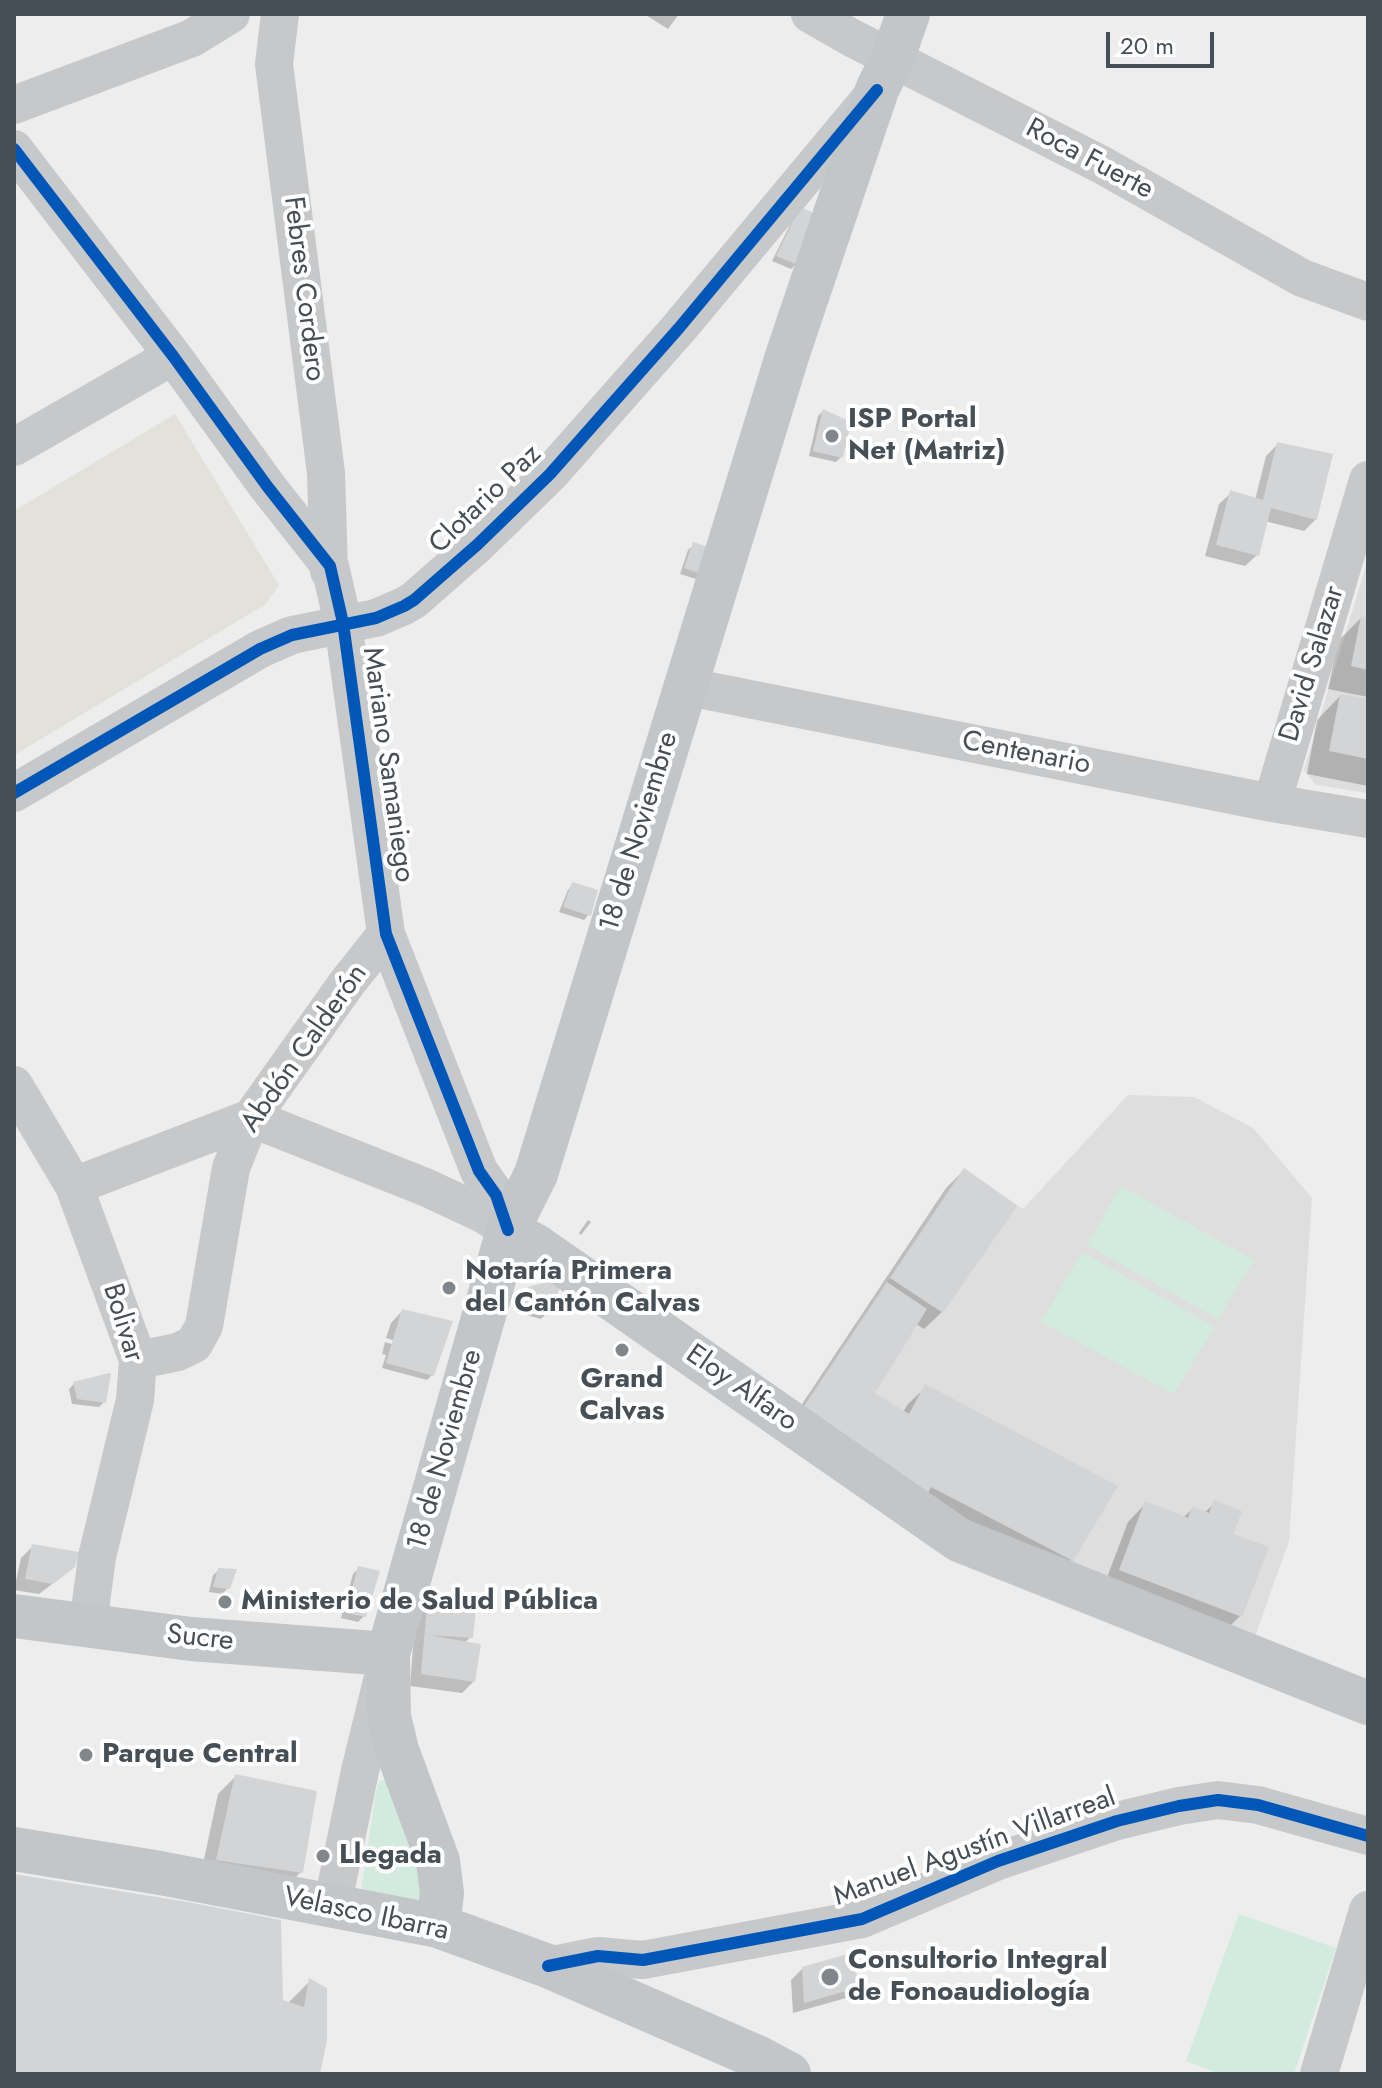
<!DOCTYPE html>
<meta charset="utf-8">
<style>
body{margin:0}
#map{position:relative;width:1382px;height:2088px;overflow:hidden;background:#ededed;font-family:Jost,sans-serif}
canvas{display:block}
.frame{position:absolute;inset:0;border:16px solid #464e56;pointer-events:none}
.scale{position:absolute;left:1106px;top:32px;width:108px;height:36px;box-sizing:border-box;border:4px solid #464e56;border-top:0;padding-left:10px;font-size:24px;line-height:28px;white-space:nowrap;color:#464e56;-webkit-text-stroke:6px #fff;paint-order:stroke}
</style>
<div id="map">
<canvas width="1382" height="2088"></canvas>
<div class="frame"></div>
<div class="scale">20 m</div>
</div>
<script>
const c = document.querySelector('canvas').getContext('2d');
c.lineJoin = 'round';
function paint(path, color) {
  c.fillStyle = color;
  c.fill(path, 'evenodd');
}
function toPath(rows) {
  const path = new Path2D();
  for (const r of rows) {
    path.moveTo(r[0], r[1]);
    for (let i = 2; i < r.length; i += 2) path.lineTo(r[i], r[i + 1]);
  }
  return path;
}
function stroke(path, color, width, dash) {
  c.strokeStyle = color;
  c.lineWidth = width;
  c.lineCap = dash ? 'butt' : 'round';
  c.setLineDash(dash || []);
  c.stroke(path);
}
function write(font, color, halo, rows, align = 'center') {
  c.font = font + ' Jost,sans-serif';
  c.lineWidth = 8;
  c.setLineDash([]);
  c.textBaseline = 'middle';
  c.strokeStyle = halo;
  c.fillStyle = color;
  for (const [text, x, y, turn = 0] of rows) {
    c.save();
    c.translate(x, y);
    c.rotate((+turn || 0) * Math.PI / 180);
    c.textAlign = isNaN(turn) ? turn : align;
    if (halo) c.strokeText(text, 0, 0);
    c.fillText(text, 0, 0);
    c.restore();
  }
}
paint(toPath([
 [175,414,279,585,266,604,16,754,14,751,14,511]
]), '#e2e1da');
paint(toPath([
 [1368,559,1368,793,1316,785,1304,770],
 [1128,1095,1194,1097,1253,1128,1312,1198,1289,1541,1254,1639,1074,1568,911,1494,797,1416,964,1168,1023,1209]
]), '#dfdede');
paint(toPath([
 [1121,1186,1254,1260,1218,1319,1087,1245],
 [1082,1252,1215,1327,1174,1394,1041,1322],
 [385,1779,426,1886,421,1899,412,1901,361,1891,376,1791,379,1782],
 [1239,1914,1336,1948,1294,2074,1220,2074,1186,2061]
]), '#d3eade');
paint(toPath([
 [644,14,679,14,668,29],
 [795,215,796,264,791,269,772,261],
 [823,411,841,457,836,462,809,456,818,416],
 [1278,444,1316,519,1304,531,1265,521,1257,555,1245,566,1205,556,1219,504,1231,493,1255,500,1266,456],
 [694,545,702,581,680,574,688,550],
 [1361,618,1368,619,1368,697,1328,689,1338,641],
 [1340,696,1368,701,1368,786,1307,774,1317,720],
 [573,884,589,914,584,920,559,912,568,890],
 [964,1170,942,1312,924,1329,916,1324,873,1394,903,1412,908,1404,926,1387,1115,1487,1071,1560,1053,1578,786,1428,946,1188],
 [588,1220,591,1222,581,1235,579,1233],
 [529,1289,546,1314,541,1319,518,1313,523,1295],
 [402,1311,450,1323,432,1375,427,1380,382,1368,386,1355,382,1354,385,1342,435,1357,435,1353,386,1338,391,1323],
 [74,1384,104,1402,99,1407,72,1404,69,1389],
 [1215,1503,1230,1535,1240,1616,1222,1634,1103,1588,1128,1522,1145,1504,1183,1518,1193,1508,1204,1513],
 [33,1546,73,1566,60,1578,39,1594,14,1590,21,1558],
 [359,1568,364,1616,358,1622,341,1618,353,1574],
 [219,1570,228,1588,222,1594,209,1592,213,1575],
 [428,1596,471,1637,464,1643,474,1681,462,1693,410,1686,416,1608],
 [236,1776,301,1872,283,1890,200,1878,218,1794],
 [14,1876,281,2002,287,2004,310,1981,317,2074,14,2074],
 [803,1968,858,1986,846,1998,793,2013,791,1980]
]), '#0003');
paint(toPath([
 [800,207,812,212,813,227,798,265,776,256],
 [823,409,851,422,843,458,813,451],
 [1277,442,1333,454,1317,520,1271,508,1259,556,1216,545,1230,490,1263,500],
 [693,542,718,550,710,577,684,568],
 [1361,616,1368,617,1368,670,1351,666],
 [1340,694,1368,699,1368,759,1329,751],
 [572,882,598,890,591,916,563,907],
 [964,1168,1017,1206,943,1313,890,1278],
 [549,1281,560,1288,548,1315,522,1308,528,1287],
 [887,1282,927,1309,875,1393,909,1414,925,1384,1118,1486,1073,1561,931,1487,927,1495,802,1409],
 [402,1309,453,1321,434,1376,386,1363],
 [109,1373,111,1374,106,1403,77,1399,73,1382],
 [1214,1500,1242,1511,1233,1534,1269,1547,1242,1617,1119,1570,1145,1501,1188,1518,1192,1506,1209,1513],
 [32,1544,79,1552,75,1567,53,1584,25,1579],
 [358,1566,380,1571,366,1617,346,1613],
 [218,1568,237,1569,230,1589,213,1587],
 [428,1594,477,1599,473,1638,428,1635,481,1644,475,1682,421,1674],
 [235,1774,317,1791,303,1873,216,1860],
 [14,1874,188,1902,281,1920,283,2000,304,2007,309,1978,327,1988,327,2040,320,2074,14,2074],
 [851,1953,860,1987,804,2003,802,1967]
]), '#d3d4d6');
stroke(toPath([
 [280,14,274,64,326,473,329,571],
 [810,14,852,38,1102,165,1302,278,1368,302],
 [14,105,192,38,231,14],
 [14,149,173,356,267,486,330,566,343,623,386,934,479,1171,496,1195,508,1230],
 [14,447,173,356],
 [684,686,1272,803,1368,819],
 [14,793,260,649,292,635,376,618,404,606,414,600,478,544,550,474,679,328,869,100],
 [1272,803,1368,480],
 [14,1085,74,1186,138,1360,135,1400,97,1557,88,1625],
 [74,1186,251,1118,425,1187,483,1214,508,1230],
 [138,1360,178,1352,194,1344,204,1326,231,1168,251,1118,347,983,386,934],
 [332,1907,360,1771,382,1681],
 [548,1966,598,1956,643,1960,862,1919,998,1861,1117,1821,1179,1806,1218,1800,1258,1805,1368,1836],
 [1319,2074,1368,1910]
]), '#c7c8ca', 38);
stroke(toPath([
 [508,1230,536,1246,959,1540,1368,1703],
 [14,1616,191,1639,388,1654],
 [14,1849,160,1873,438,1926,548,1966,759,2058,789,2074],
 [438,1926,442,1893,438,1861,397,1750,389,1717,388,1654,508,1230,536,1174,788,353,877,90,893,57,908,14]
]), '#c3c6c8', 44);
stroke(toPath([
 [14,149,173,356,267,486,330,566,343,623,386,934,479,1171,496,1195,508,1230],
 [14,793,260,649,292,635,376,618,404,606,414,600,478,544,550,474,679,328,877,90],
 [548,1966,598,1956,643,1960,862,1919,998,1861,1117,1821,1179,1806,1218,1800,1258,1805,1368,1836]
]), '#0057b8', 12);
for (const [x, y, r, color] of [
 [832,436,8,"#80868b"],
 [449,1288,8,"#80868b"],
 [622,1350,8,"#80868b"],
 [225,1602,8,"#80868b"],
 [86,1755,8,"#80868b"],
 [323,1856,8,"#80868b"],
 [830,1977,10,"#80868b"]
]) {
  const dot = new Path2D();
  dot.arc(x, y, r, 0, 2 * Math.PI);
  c.fillStyle = color;
  c.fill(dot);
  stroke(dot, '#fff', 3);
}
write('28px', '#464e56', '#fff', [
 ["Roca Fuerte",1089,160,28],
 ["Febres Cordero",303,289,83],
 ["Clotario Paz",486,500,-44],
 ["David Salazar",1313,664,-73],
 ["Centenario",1026,754,11],
 ["Mariano Samaniego",387,765,82],
 ["18 de Noviembre",640,832,-73],
 ["Abdón Calderón",305,1049,-55],
 ["Bolivar",122,1323,73],
 ["Eloy Alfaro",741,1389,35],
 ["18 de Noviembre",446,1450,-74],
 ["Sucre",200,1639,6],
 ["Manuel Agustín Villarreal",975,1848,-20],
 ["Velasco Ibarra",366,1915,12]
]);
write('bold 28px', '#464e56', '#fff', [
 ["ISP Portal",848,420],
 ["Net (Matriz)",848,452],
 ["Notaría Primera",465,1272],
 ["del Cantón Calvas",465,1304],
 ["Grand",622,1380,"center"],
 ["Calvas",622,1412,"center"],
 ["Ministerio de Salud Pública",241,1602],
 ["Parque Central",102,1755],
 ["Llegada",339,1856],
 ["Consultorio Integral",848,1961],
 ["de Fonoaudiología",848,1993]
], 'left');
</script>
